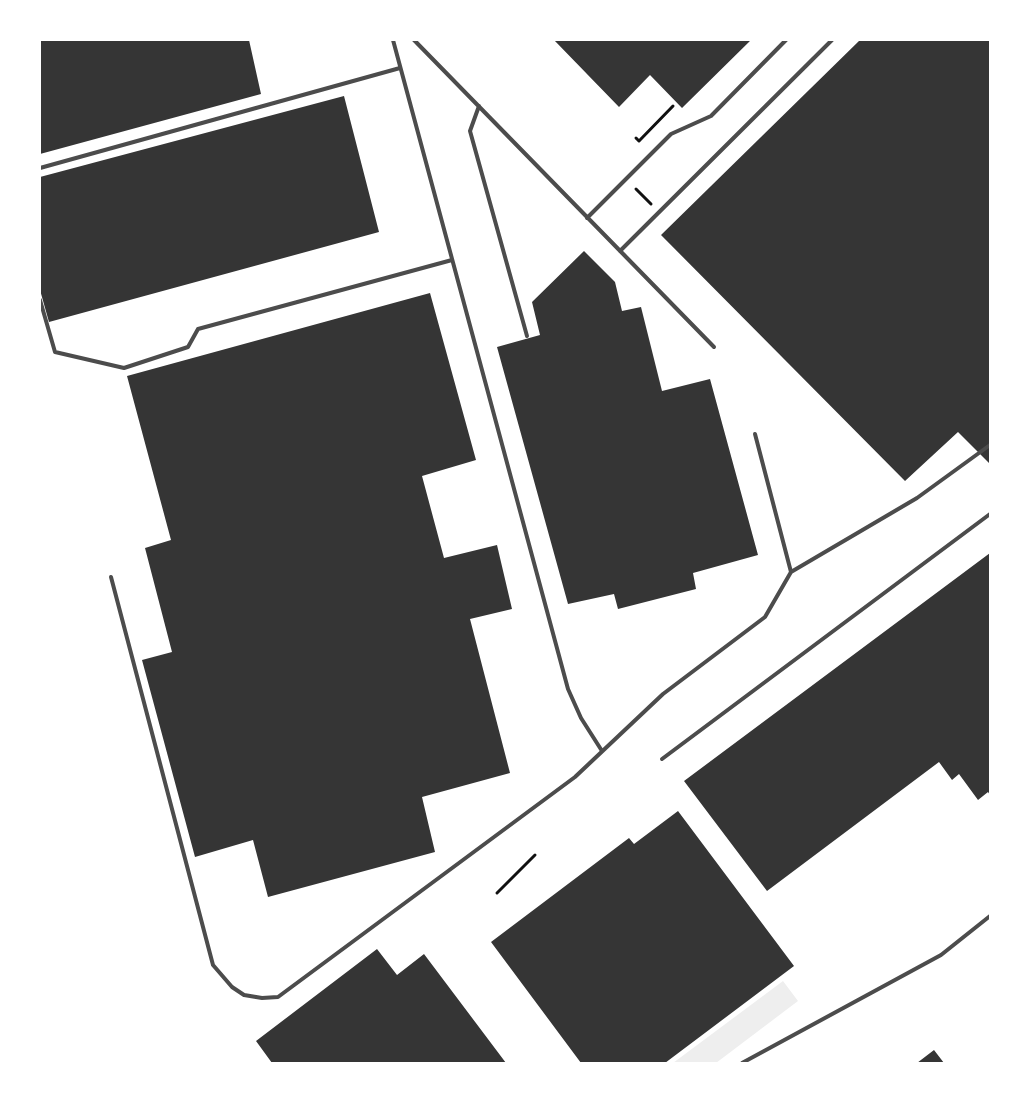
<!DOCTYPE html>
<style>
body{margin:0}
#map{position:relative;width:1030px;height:1103px;overflow:hidden;background:#fff;font-family:"Space Grotesk",sans-serif}
canvas{display:block}
.frame{position:absolute;inset:0;border:41px solid #fff;pointer-events:none}
</style>
<div id="map">
<canvas width="1030" height="1103"></canvas>
<div class="frame"></div>
</div>
<script>
const c = document.querySelector('canvas').getContext('2d');
c.lineJoin = 'round';
function paint(path, color) {
  c.fillStyle = color;
  c.fill(path, 'evenodd');
}
function toPath(rows) {
  const path = new Path2D();
  for (const r of rows) {
    path.moveTo(r[0], r[1]);
    for (let i = 2; i < r.length; i += 2) path.lineTo(r[i], r[i + 1]);
  }
  return path;
}
function stroke(path, color, width, dash) {
  c.strokeStyle = color;
  c.lineWidth = width;
  c.lineCap = dash ? 'butt' : 'round';
  c.setLineDash(dash || []);
  c.stroke(path);
}
paint(toPath([
 [783,981,798,1001,716,1063,673,1063]
]), '#eee');
paint(toPath([
 [40,40,249,40,261,94,40,154],
 [554,40,751,40,682,108,650,75,619,107],
 [860,40,990,40,990,464,958,432,905,481,661,235],
 [344,96,379,232,49,322,40,290,40,177],
 [584,251,615,282,622,311,641,307,662,391,710,379,758,555,693,573,696,589,618,609,614,594,568,604,497,347,540,335,532,302],
 [430,293,476,460,422,476,444,558,497,545,512,609,470,619,510,773,422,797,435,852,268,897,253,840,195,857,142,660,172,652,145,548,171,540,127,376],
 [990,553,990,795,988,792,978,800,959,774,952,780,939,762,767,891,684,781],
 [678,811,794,966,665,1063,581,1063,491,942,629,838,634,844],
 [377,949,397,975,424,954,506,1063,272,1063,256,1041],
 [934,1050,944,1063,917,1063]
]), '#353535');
stroke(toPath([
 [636,138,639,141,673,106],
 [636,189,651,204],
 [497,893,535,855]
]), '#111', 3);
stroke(toPath([
 [393,40,568,689,581,718,602,751],
 [414,40,714,347],
 [479,106,470,131,527,336],
 [40,168,400,68],
 [587,218,671,134,711,116,786,40],
 [620,251,832,40],
 [40,300,55,352,124,368,188,347,198,329,452,260],
 [791,572,917,498,990,445],
 [111,577,213,965,232,987,244,995,262,998,278,997,575,777,663,694,765,617,791,572,755,434],
 [662,759,990,514],
 [742,1063,941,955,990,916]
]), '#4c4c4c', 4);
</script>
